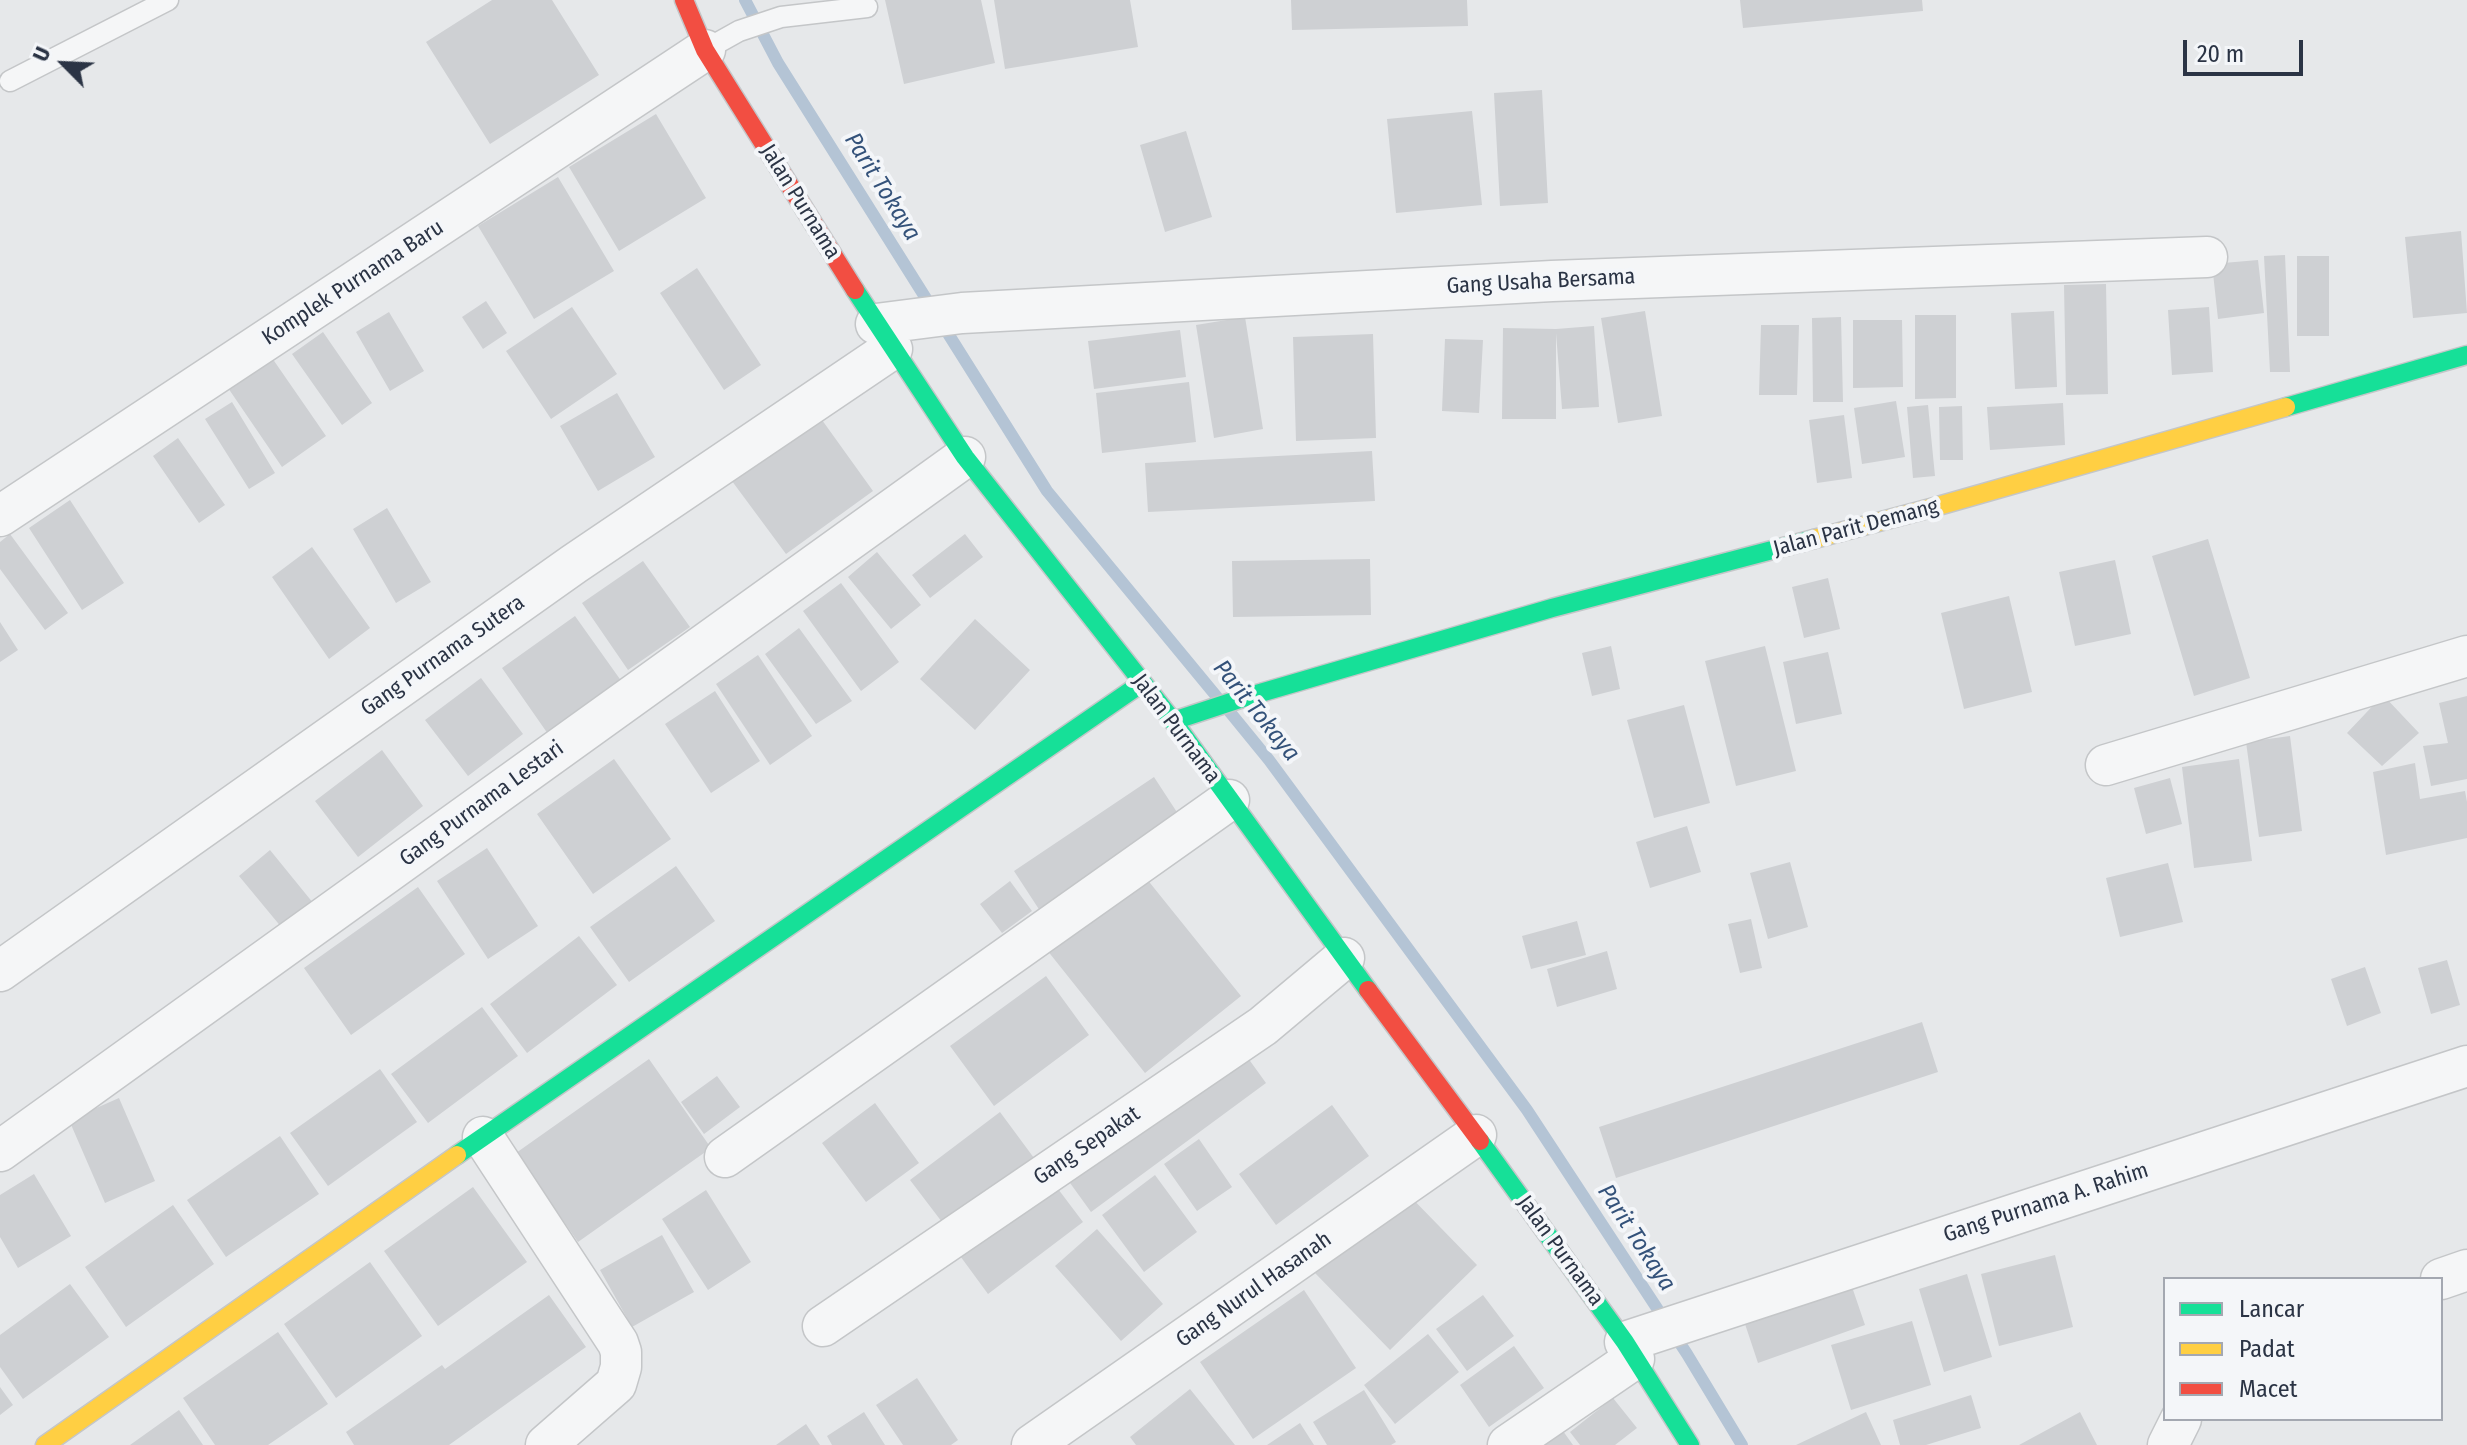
<!DOCTYPE html>
<style>
body{margin:0}
#map{position:relative;width:2467px;height:1445px;overflow:hidden;background:#e6e8ea;font-family:"Fira Sans Condensed",sans-serif}
canvas{display:block}
.legend{position:absolute;left:2163px;top:1277px;width:280px;height:144px;box-sizing:border-box;background:#f4f6f9;border:2px solid #a4a8b1;margin:0;padding:10px 14px;list-style:none;font-size:24px;color:#2b3445}
.legend li{display:flex;align-items:center;gap:16px;height:40px}
.legend b{width:40px;border:2px solid #a4a8b1}
.north{position:absolute;left:24px;top:24px;width:80px;height:80px;-webkit-text-stroke:6px #f4f6f9;paint-order:stroke;rotate:294deg;font-size:22px;font-weight:700;line-height:32px;text-align:center;color:#2b3445}
.north::after{content:'';display:block;margin:auto;width:28px;height:36px;background:#2b3445;clip-path:polygon(50% 0,100% 100%,50% 72%,0 100%)}
.scale{position:absolute;left:2183px;top:40px;width:120px;height:36px;box-sizing:border-box;border:4px solid #2b3445;border-top:0;padding-left:10px;font-size:24px;line-height:28px;white-space:nowrap;color:#2b3445;-webkit-text-stroke:6px #f4f6f9;paint-order:stroke}
</style>
<div id="map">
<canvas width="2467" height="1445"></canvas>
<ul class="legend">
<li><b style="height:10px;background:#16e098"></b>Lancar</li>
<li><b style="height:10px;background:#ffcf43"></b>Padat</li>
<li><b style="height:10px;background:#f24e42"></b>Macet</li>
</ul>
<div class="north">U</div>
<div class="scale">20 m</div>
</div>
<script>
const c = document.querySelector('canvas').getContext('2d');
c.lineJoin = 'round';
function toPath(rows) {
  const path = new Path2D();
  for (const r of rows) {
    path.moveTo(r[0], r[1]);
    for (let i = 2; i < r.length; i += 2) path.lineTo(r[i], r[i + 1]);
  }
  return path;
}
function stroke(path, color, width, dash) {
  c.strokeStyle = color;
  c.lineWidth = width;
  c.lineCap = dash ? 'butt' : 'round';
  c.setLineDash(dash || []);
  c.stroke(path);
}
function paint(path, color) {
  c.fillStyle = color;
  c.fill(path, 'evenodd');
}
function write(font, color, halo, rows, align = 'center') {
  c.font = font + ' "Fira Sans Condensed",sans-serif';
  c.lineWidth = 8;
  c.setLineDash([]);
  c.textBaseline = 'middle';
  c.strokeStyle = halo;
  c.fillStyle = color;
  for (const [text, x, y, turn = 0] of rows) {
    c.save();
    c.translate(x, y);
    c.rotate((+turn || 0) * Math.PI / 180);
    c.textAlign = isNaN(turn) ? turn : align;
    if (halo) c.strokeText(text, 0, 0);
    c.fillText(text, 0, 0);
    c.restore();
  }
}
stroke(toPath([
 [745,0,778,63,1047,491,1217,697],
 [1229,711,1269,760,1527,1110,1687,1354,1742,1445]
]), '#b4c4d5', 12);
paint(toPath([
 [492,0,552,0,599,75,490,144,426,42],
 [885,0,981,0,995,63,904,84],
 [994,0,1130,0,1138,47,1005,69],
 [1291,0,1467,0,1468,26,1292,30],
 [1740,0,1922,0,1923,11,1743,28],
 [1542,90,1548,203,1500,206,1494,93],
 [1472,111,1482,205,1396,213,1387,119],
 [656,114,706,198,619,251,569,167],
 [1186,131,1212,217,1165,232,1140,145],
 [558,177,614,271,534,319,478,226],
 [2461,231,2467,313,2413,318,2405,237],
 [2285,255,2290,372,2270,372,2264,256],
 [2297,256,2329,256,2329,336,2297,336],
 [2258,260,2264,313,2218,319,2212,264],
 [697,268,761,365,724,390,660,293],
 [2106,284,2108,394,2066,395,2064,285],
 [486,301,507,333,483,349,462,317],
 [572,307,617,374,551,419,506,351],
 [2209,307,2213,372,2172,375,2168,310],
 [1645,311,1662,416,1618,423,1601,318],
 [2054,311,2057,387,2015,389,2011,313],
 [389,312,424,371,390,391,356,332],
 [1915,315,1956,315,1956,398,1915,399],
 [1245,317,1263,429,1214,438,1196,325],
 [1841,317,1843,402,1813,402,1812,318],
 [1853,320,1902,320,1903,387,1853,388],
 [1761,325,1799,325,1797,395,1759,395],
 [1594,326,1599,407,1562,409,1556,333,1556,419,1502,419,1503,328,1556,329],
 [1180,330,1186,377,1094,389,1088,341],
 [323,332,372,403,342,425,292,354],
 [1373,334,1376,438,1296,441,1293,337],
 [1445,339,1483,340,1479,413,1442,411],
 [270,355,326,436,282,467,226,385],
 [1189,382,1196,442,1102,453,1096,393],
 [617,393,655,457,598,491,560,426],
 [1896,401,1905,457,1862,464,1854,408],
 [232,402,275,473,249,489,205,419],
 [2063,403,2065,445,1990,450,1987,407],
 [1928,405,1935,476,1913,478,1907,407],
 [1962,406,1963,460,1940,460,1939,407],
 [817,413,873,491,786,554,729,477],
 [1844,415,1852,478,1817,483,1809,420],
 [178,438,225,505,199,523,153,456],
 [1372,451,1375,501,1148,512,1145,463],
 [70,500,124,583,82,610,29,528],
 [387,508,431,582,396,603,353,529],
 [10,534,68,613,45,630,0,569,0,542],
 [965,534,983,557,930,598,912,575],
 [2208,539,2250,678,2194,696,2152,556],
 [312,547,370,628,329,659,272,577],
 [877,552,921,605,891,629,848,577],
 [1370,559,1371,615,1233,617,1232,561],
 [2115,560,2131,634,2075,646,2059,572],
 [643,561,690,627,628,670,582,603],
 [1828,578,1840,629,1804,638,1792,587],
 [841,583,899,662,861,691,803,611],
 [2009,596,2032,692,1964,709,1941,613],
 [575,616,622,682,548,734,502,668],
 [975,619,1030,670,975,730,920,679],
 [0,622,18,650,0,662],
 [799,628,852,701,816,724,765,654],
 [1611,646,1620,689,1592,696,1582,653],
 [1765,646,1796,771,1736,786,1705,661],
 [1828,652,1842,714,1796,724,1783,662],
 [758,655,812,736,770,765,716,684],
 [481,678,523,734,468,776,425,720],
 [715,691,760,761,711,793,665,724],
 [2383,695,2419,733,2382,766,2347,733],
 [2467,696,2467,779,2431,786,2423,746,2448,743,2439,703],
 [1684,705,1710,803,1654,818,1627,720],
 [2290,736,2302,831,2259,837,2246,742],
 [382,750,423,806,358,857,315,801],
 [614,759,671,839,593,894,537,814],
 [2239,759,2252,861,2194,868,2182,767],
 [2415,763,2420,799,2465,791,2467,802,2467,838,2386,855,2373,772],
 [1154,777,1184,823,1044,917,1014,871],
 [2170,778,2182,824,2146,834,2134,788],
 [1687,826,1701,872,1650,888,1636,842],
 [487,848,538,926,488,959,437,881],
 [270,850,318,909,287,934,239,876],
 [1790,862,1808,927,1768,939,1750,873],
 [2168,863,2183,922,2120,937,2106,878],
 [676,866,715,921,629,982,590,927],
 [1142,873,1241,996,1145,1073,1047,950],
 [1010,881,1032,911,1002,933,980,904],
 [418,887,465,954,351,1035,304,968],
 [1751,919,1762,968,1740,973,1728,924],
 [1577,921,1586,955,1531,969,1522,936],
 [579,936,617,985,527,1053,490,1004],
 [1607,951,1617,989,1557,1007,1547,969],
 [2447,960,2460,1005,2431,1014,2418,968],
 [2365,967,2381,1013,2347,1026,2331,979],
 [1046,976,1089,1035,994,1106,950,1046],
 [482,1007,518,1056,428,1123,391,1074],
 [1922,1022,1938,1072,1616,1178,1599,1127],
 [1240,1047,1266,1083,1091,1212,1065,1176],
 [649,1059,711,1148,578,1242,516,1153],
 [380,1069,417,1122,328,1186,290,1133],
 [717,1076,740,1107,704,1134,681,1102],
 [119,1098,155,1181,105,1203,69,1120],
 [875,1103,919,1163,866,1202,822,1143],
 [1332,1105,1369,1156,1276,1225,1239,1174],
 [1000,1112,1034,1158,945,1226,910,1180],
 [280,1136,319,1194,226,1257,187,1200],
 [1199,1139,1232,1187,1197,1211,1164,1164],
 [34,1174,71,1236,18,1268,0,1237,0,1195],
 [1155,1175,1197,1232,1144,1272,1102,1215],
 [1049,1177,1083,1222,988,1294,955,1249],
 [473,1187,527,1262,438,1326,384,1251],
 [1402,1188,1477,1265,1390,1350,1315,1273],
 [706,1190,751,1262,708,1290,662,1219],
 [173,1205,214,1264,126,1327,85,1267],
 [1097,1229,1163,1304,1121,1341,1055,1266],
 [662,1235,694,1292,632,1327,600,1270],
 [2055,1255,2073,1327,1999,1346,1981,1274],
 [370,1262,422,1336,336,1398,284,1324],
 [1967,1274,1992,1357,1944,1372,1919,1289],
 [1850,1281,1865,1325,1758,1363,1743,1318],
 [70,1284,109,1337,23,1399,0,1367,0,1335],
 [1304,1290,1356,1368,1253,1439,1200,1362],
 [549,1295,586,1347,449,1445,354,1445,346,1432,442,1365,445,1369],
 [1483,1295,1514,1336,1467,1371,1436,1329],
 [1912,1321,1931,1385,1851,1410,1831,1345],
 [278,1332,328,1404,268,1445,215,1445,183,1398],
 [1428,1334,1459,1372,1395,1424,1364,1385],
 [1514,1346,1544,1388,1489,1427,1460,1385],
 [917,1378,958,1440,951,1445,903,1445,876,1405],
 [0,1387,13,1405,0,1415],
 [1190,1389,1235,1445,1136,1445,1130,1437],
 [1364,1390,1396,1442,1391,1445,1327,1445,1313,1422],
 [1971,1395,1981,1428,1926,1445,1900,1445,1893,1420],
 [1613,1398,1637,1428,1615,1445,1580,1445,1570,1432],
 [179,1410,203,1445,130,1445],
 [864,1412,885,1445,832,1445,827,1436],
 [1866,1412,1881,1445,1796,1445],
 [2080,1412,2097,1445,2019,1445],
 [1300,1423,1314,1445,1267,1445],
 [806,1424,820,1445,776,1445],
 [1558,1424,1573,1445,1531,1445]
]), '#ced0d3');
const lane = toPath([
 [705,50,739,31,781,17,867,7],
 [10,81,168,0]
]);
const street = toPath([
 [876,324,962,313,1552,281,2207,257],
 [0,516,705,50],
 [2106,765,2467,656],
 [0,971,574,564,892,349],
 [483,1137,618,1343,621,1352,621,1367,616,1384,546,1445],
 [0,1151,965,457],
 [725,1157,1229,800],
 [2441,1279,2467,1270],
 [823,1326,1263,1026,1344,958],
 [1625,1342,2467,1066],
 [1032,1445,1476,1135],
 [1508,1445,1634,1359],
 [2168,1445,2181,1419]
]);
const fast = toPath([
 [855,290,965,457,1173,721,1368,990],
 [2286,407,2467,355],
 [1173,721,1243,698,1552,608,1814,539],
 [1480,1141,1625,1342,1690,1445],
 [457,1155,1142,683]
]);
const slow = toPath([
 [1814,539,1931,508,2286,407],
 [45,1445,457,1155]
]);
const jam = toPath([
 [684,0,705,50,855,290],
 [1368,990,1480,1141]
]);
stroke(lane, '#c4c6c8', 23);
stroke(street, '#c4c6c8', 43);
stroke(fast, '#c4c6c8', 21);
stroke(slow, '#c4c6c8', 21);
stroke(jam, '#c4c6c8', 21);
stroke(lane, '#f5f6f7', 20);
stroke(street, '#f5f6f7', 40);
stroke(fast, '#16e098', 18);
stroke(slow, '#ffcf43', 18);
stroke(jam, '#f24e42', 18);
write('22px', '#2b3445', '#f4f6f9', [
 ["Jalan Purnama",800,202,58],
 ["Gang Usaha Bersama",1541,282,-3],
 ["Komplek Purnama Baru",353,283,-33],
 ["Jalan Parit Demang",1856,528,-15],
 ["Gang Purnama Sutera",443,656,-35],
 ["Jalan Purnama",1176,729,53],
 ["Gang Purnama Lestari",482,804,-36],
 ["Gang Sepakat",1087,1146,-34],
 ["Gang Purnama A. Rahim",2046,1203,-18],
 ["Jalan Purnama",1560,1251,54],
 ["Gang Nurul Hasanah",1254,1290,-35]
]);
write('italic 24px', '#34527a', '#f4f6f9', [
 ["Parit Tokaya",882,187,58],
 ["Parit Tokaya",1256,711,51],
 ["Parit Tokaya",1636,1238,57]
]);
</script>
